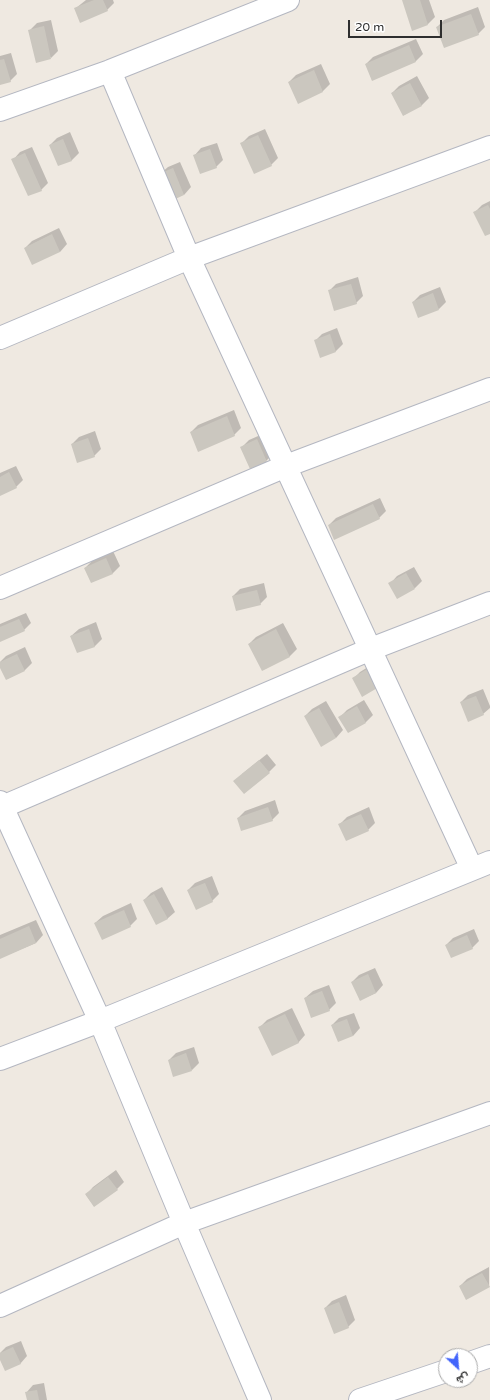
<!DOCTYPE html>
<meta charset="utf-8">
<style>
body{margin:0}
#map{position:relative;width:490px;height:1400px;overflow:hidden;background:#efe9e1;font-family:"Varela Round",Vazirmatn,sans-serif}
canvas{display:block}
.north{position:absolute;left:438px;top:1348px;width:40px;height:40px;box-sizing:border-box;background:#fff;border:1px solid #ababab;border-radius:50%;rotate:154deg;font-size:11px;font-weight:700;line-height:16px;text-align:center;color:#2e2e2e}
.north::after{content:'';display:block;margin:auto;width:14px;height:18px;background:#4264fb;clip-path:polygon(50% 0,100% 100%,50% 72%,0 100%)}
.scale{position:absolute;left:348px;top:20px;width:94px;height:18px;box-sizing:border-box;border:2px solid #2e2e2e;border-top:0;padding-left:5px;font-size:12px;line-height:14px;white-space:nowrap;color:#2e2e2e;-webkit-text-stroke:3px #fff;paint-order:stroke}
</style>
<div id="map">
<canvas width="490" height="1400"></canvas>
<div class="north">ش</div>
<div class="scale">20 m</div>
</div>
<script>
const c = document.querySelector('canvas').getContext('2d');
c.lineJoin = 'round';
function paint(path, color) {
  c.fillStyle = color;
  c.fill(path, 'evenodd');
}
function toPath(rows) {
  const path = new Path2D();
  for (const r of rows) {
    path.moveTo(r[0], r[1]);
    for (let i = 2; i < r.length; i += 2) path.lineTo(r[i], r[i + 1]);
  }
  return path;
}
function stroke(path, color, width, dash) {
  c.strokeStyle = color;
  c.lineWidth = width;
  c.lineCap = dash ? 'butt' : 'round';
  c.setLineDash(dash || []);
  c.stroke(path);
}
paint(toPath([
 [86,0,113,0,114,3,107,10,76,8],
 [403,0,429,0,435,17,428,24,413,30],
 [478,7,485,27,478,34,437,27,444,20],
 [51,20,58,51,51,58,30,30,37,23],
 [416,39,423,54,416,61,372,80,366,64,373,57],
 [11,53,17,74,10,81,0,84,0,56],
 [321,64,330,84,323,91,298,102,289,82,296,75],
 [417,76,429,98,422,105,404,115,392,93,399,86],
 [265,129,278,158,271,165,241,144,249,136],
 [70,132,79,153,72,160,59,165,50,145,57,138],
 [217,143,223,160,216,167,194,156,201,148],
 [32,147,48,183,41,190,13,160,20,152],
 [180,162,191,187,184,195,160,174,168,167],
 [490,201,490,233,475,212,482,205],
 [59,228,67,244,60,252,25,248,32,241],
 [358,277,363,296,356,303,329,291,336,284],
 [440,287,446,302,439,309,413,302,420,295],
 [337,328,343,344,336,351,321,356,315,341,322,334],
 [234,410,241,428,234,435,191,432,198,425],
 [95,431,101,449,94,456,72,444,79,437],
 [265,433,273,454,266,461,242,447,249,440],
 [16,466,23,480,16,487,0,495,0,473],
 [380,498,386,511,379,518,329,525,336,518],
 [113,551,120,566,113,573,92,582,85,568,92,561],
 [414,567,422,581,415,588,390,584,397,576],
 [264,583,267,597,260,604,233,596,240,589],
 [26,613,31,623,24,630,0,640,0,624],
 [96,622,102,639,95,646,78,652,71,636,79,629],
 [283,623,297,649,290,656,263,670,249,644,256,637],
 [25,647,32,663,25,670,7,679,0,665,0,662,6,656],
 [376,662,386,679,353,679,360,672],
 [483,689,490,706,490,708,483,714,461,702,468,695],
 [364,700,373,715,366,722,348,732,340,717,347,710],
 [326,701,343,730,336,738,305,716,312,709],
 [267,754,276,765,269,772,242,774],
 [275,800,279,813,272,820,238,818,245,811],
 [369,807,375,823,368,830,340,824,347,817],
 [212,876,219,894,212,901,188,890,195,883],
 [162,887,175,912,167,919,144,900,151,893],
 [131,903,137,919,130,926,95,923,103,916],
 [36,920,43,935,36,943,0,958,0,935],
 [474,929,479,941,472,948,446,945,453,938],
 [375,968,383,985,376,993,360,1000,352,982,359,975],
 [329,985,336,1003,329,1010,305,998,313,991],
 [292,1008,305,1035,298,1043,260,1027,267,1020],
 [354,1013,360,1028,353,1036,332,1025,339,1018],
 [194,1047,199,1063,192,1070,169,1060,176,1053],
 [116,1170,124,1182,117,1189,94,1206,86,1195,93,1187],
 [489,1267,489,1286,460,1286,467,1279],
 [346,1295,355,1320,348,1327,325,1308,332,1301],
 [21,1341,27,1356,20,1364,0,1358,0,1353,6,1347],
 [44,1383,47,1400,28,1400,26,1393,33,1385]
]), '#0003');
paint(toPath([
 [94,0,103,0,108,11,80,23,74,8],
 [402,0,420,0,428,25,412,31],
 [471,14,479,35,444,48,436,27],
 [44,26,51,59,36,63,28,30],
 [409,45,416,62,372,81,365,64],
 [4,59,11,82,0,85,0,60],
 [314,70,323,92,298,104,288,82],
 [410,83,422,106,403,116,391,93],
 [258,135,272,166,254,174,240,143],
 [63,139,72,161,58,166,49,145],
 [210,149,217,168,200,174,193,155],
 [25,153,42,191,28,196,11,159],
 [173,168,184,195,171,201,159,174],
 [488,205,490,209,490,234,485,236,473,212],
 [52,234,60,252,32,265,24,248],
 [351,284,357,304,334,311,328,290],
 [433,293,439,310,418,318,412,302],
 [330,334,336,352,320,358,314,340],
 [227,416,235,436,198,452,190,432],
 [88,438,95,457,77,463,71,444],
 [257,439,267,462,250,469,240,447],
 [9,472,17,488,0,496,0,477],
 [373,504,380,519,334,540,328,525],
 [106,558,113,574,91,583,84,568],
 [406,573,415,589,397,599,388,583],
 [257,590,261,605,236,611,232,596],
 [19,619,25,631,0,642,0,627],
 [89,629,95,647,77,653,70,636],
 [276,629,290,657,262,671,248,644],
 [17,654,25,671,6,680,0,668,0,662],
 [369,668,379,687,362,697,352,678],
 [476,696,484,715,468,722,460,702],
 [357,706,366,723,348,733,338,717],
 [319,708,336,738,321,747,304,716],
 [259,760,270,773,244,794,233,781],
 [268,807,273,821,241,831,237,818],
 [361,814,369,831,346,841,338,824],
 [205,883,213,902,196,910,187,890],
 [154,894,168,919,156,925,143,900],
 [124,910,131,927,102,940,94,923],
 [29,926,36,943,0,959,0,939],
 [467,935,473,949,451,958,445,945],
 [368,974,376,993,360,1001,351,982],
 [322,991,330,1011,311,1018,304,998],
 [285,1014,299,1043,272,1056,258,1027],
 [347,1019,353,1036,338,1042,331,1025],
 [186,1053,192,1071,173,1077,168,1060],
 [108,1177,118,1190,94,1207,85,1194],
 [482,1273,490,1287,466,1300,459,1286],
 [339,1302,349,1328,334,1334,324,1308],
 [13,1347,21,1364,5,1371,0,1360,0,1353],
 [37,1390,39,1400,27,1400,25,1392]
]), '#cbc7bf');
const minor = toPath([
 [110,71,189,258,472,869],
 [0,110,110,71,288,0],
 [0,338,189,258,490,147],
 [0,588,286,466,490,389],
 [0,802,100,1021,184,1223,260,1400],
 [0,808,371,649,490,603],
 [0,1059,100,1021,490,862],
 [0,1306,184,1223,490,1113],
 [470,1363,490,1356],
 [360,1400,446,1371]
]);
stroke(minor, '#b4b7c1', 24);
stroke(minor, '#fff', 22);
</script>
